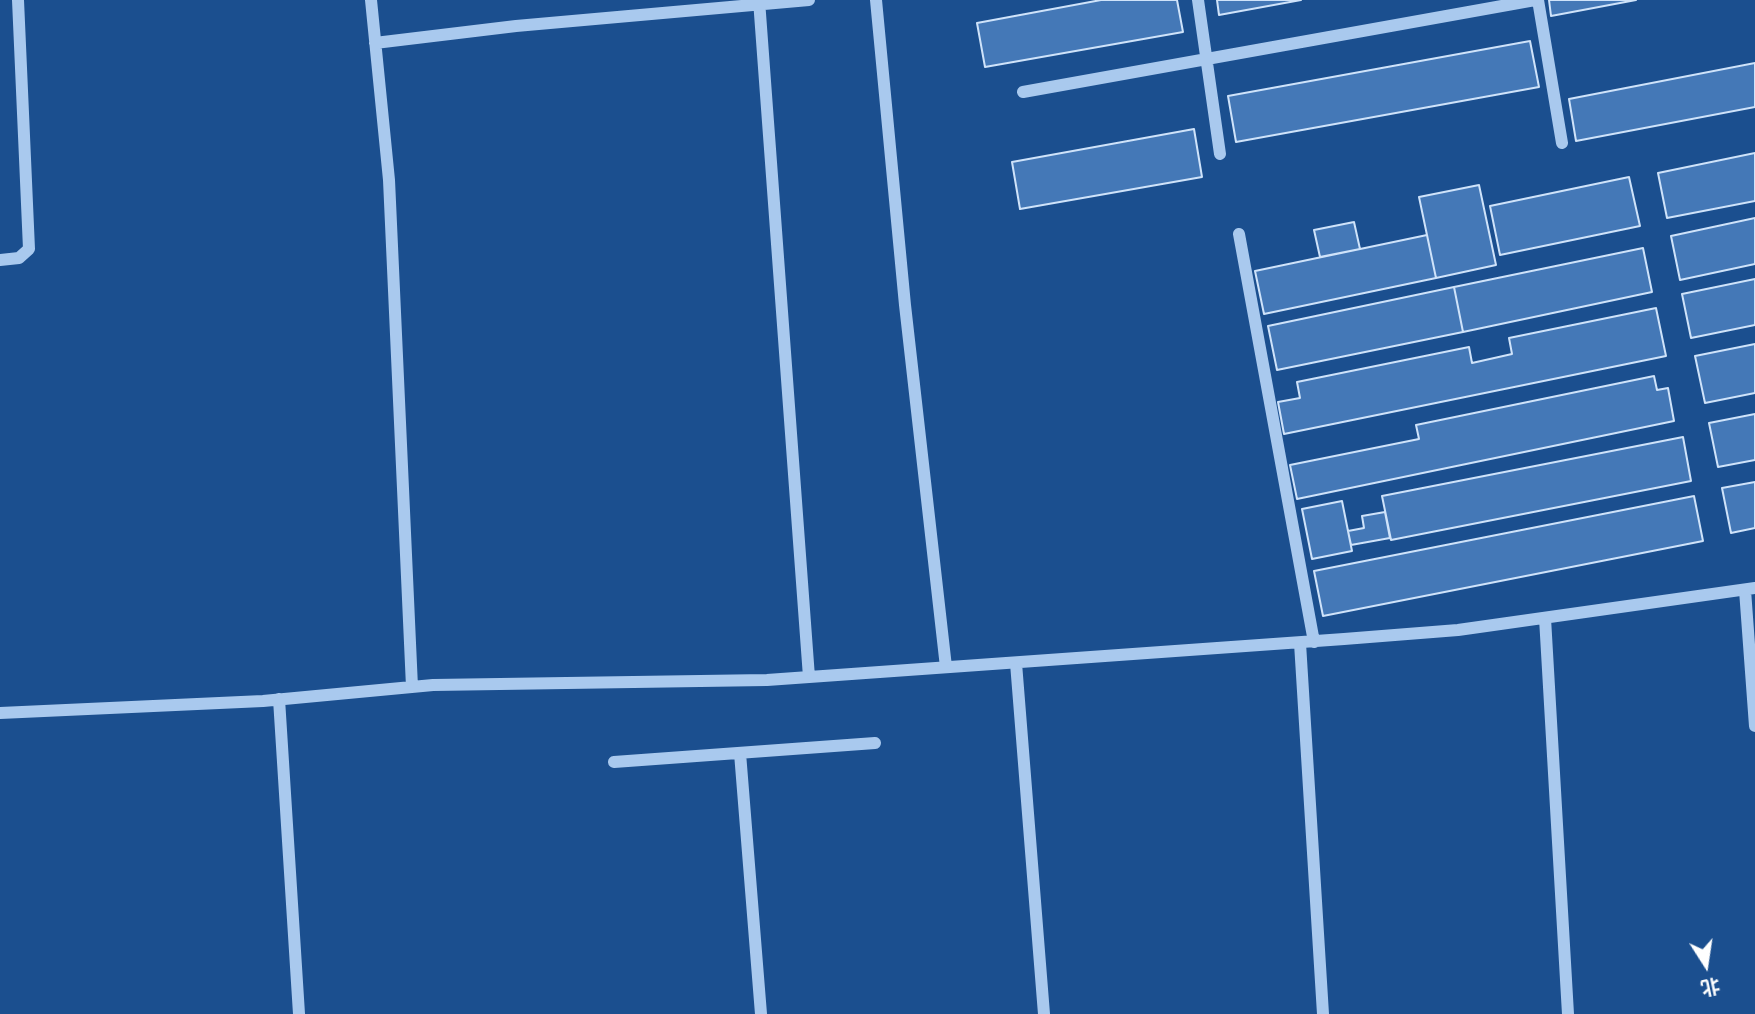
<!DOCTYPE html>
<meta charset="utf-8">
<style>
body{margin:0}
#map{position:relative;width:1755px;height:1014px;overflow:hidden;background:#1b4f8f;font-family:"Sofia Sans Condensed","Noto Sans SC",sans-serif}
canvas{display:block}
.north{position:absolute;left:1671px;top:930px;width:70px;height:70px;-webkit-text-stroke:5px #1b4f8f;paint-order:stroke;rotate:168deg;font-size:19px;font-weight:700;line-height:28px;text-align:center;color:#fff}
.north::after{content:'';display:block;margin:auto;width:24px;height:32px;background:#fff;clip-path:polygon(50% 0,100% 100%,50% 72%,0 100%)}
</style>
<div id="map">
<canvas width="1755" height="1014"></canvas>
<div class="north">北</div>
</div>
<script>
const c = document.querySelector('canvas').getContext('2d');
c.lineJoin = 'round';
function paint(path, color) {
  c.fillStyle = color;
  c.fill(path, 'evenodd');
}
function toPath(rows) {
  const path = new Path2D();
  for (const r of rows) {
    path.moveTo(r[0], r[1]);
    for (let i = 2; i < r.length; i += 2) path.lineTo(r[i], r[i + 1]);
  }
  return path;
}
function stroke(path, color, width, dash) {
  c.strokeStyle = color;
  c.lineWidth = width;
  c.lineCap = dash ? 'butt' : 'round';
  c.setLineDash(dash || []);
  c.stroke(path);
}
const building = toPath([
 [1101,0,1177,0,1183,32,985,67,977,23,1101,0],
 [1217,0,1301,0,1219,15,1217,0],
 [1549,0,1636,0,1551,16,1549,0],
 [1530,41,1539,87,1236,142,1228,96,1530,41],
 [1755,63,1755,107,1576,141,1569,99,1755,63],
 [1194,129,1202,177,1020,209,1012,162,1194,129],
 [1755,153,1755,201,1667,218,1658,173,1755,153],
 [1629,177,1640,226,1500,255,1490,206,1629,177],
 [1479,185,1496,265,1436,278,1419,197,1479,185],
 [1755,218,1755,264,1680,280,1671,236,1755,218],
 [1354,222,1360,249,1320,257,1314,230,1354,222],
 [1427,235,1436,278,1264,314,1255,271,1427,235],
 [1643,248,1652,292,1463,332,1454,287,1643,248],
 [1755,279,1755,325,1691,338,1682,294,1755,279],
 [1454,287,1463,332,1277,370,1268,326,1454,287],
 [1656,308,1666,356,1284,434,1278,402,1300,398,1297,382,1469,347,1472,363,1512,354,1509,338,1656,308],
 [1755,344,1755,393,1705,403,1695,356,1755,344],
 [1654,376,1657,390,1668,388,1674,421,1297,499,1290,465,1419,439,1416,425,1654,376],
 [1755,414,1755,460,1718,467,1709,423,1755,414],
 [1683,437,1691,481,1391,540,1382,496,1683,437],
 [1755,482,1755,528,1731,533,1722,488,1755,482],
 [1694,496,1703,541,1323,616,1314,571,1694,496],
 [1342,501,1352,551,1312,559,1302,509,1342,501],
 [1385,512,1390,538,1351,545,1348,531,1364,528,1362,516,1385,512]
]);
paint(building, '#4478b7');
stroke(building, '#cfe3fa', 2);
stroke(toPath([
 [371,0,389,180,412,687],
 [759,0,809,677],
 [876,0,905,305,946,667],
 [1198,0,1220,154],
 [1538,0,1562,143],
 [375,43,516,26,809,0],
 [1023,92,1535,0],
 [1239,234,1314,642],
 [0,260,19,258,29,249,18,0],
 [1745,590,1755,726],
 [1545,618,1568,1014],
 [1300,643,1323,1014],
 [1016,663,1044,1014],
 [279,699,299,1014],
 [0,713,263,701,433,685,767,680,1344,639,1458,630,1755,588],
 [740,753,761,1014],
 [614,762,875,743]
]), '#a9c9ee', 12);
</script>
